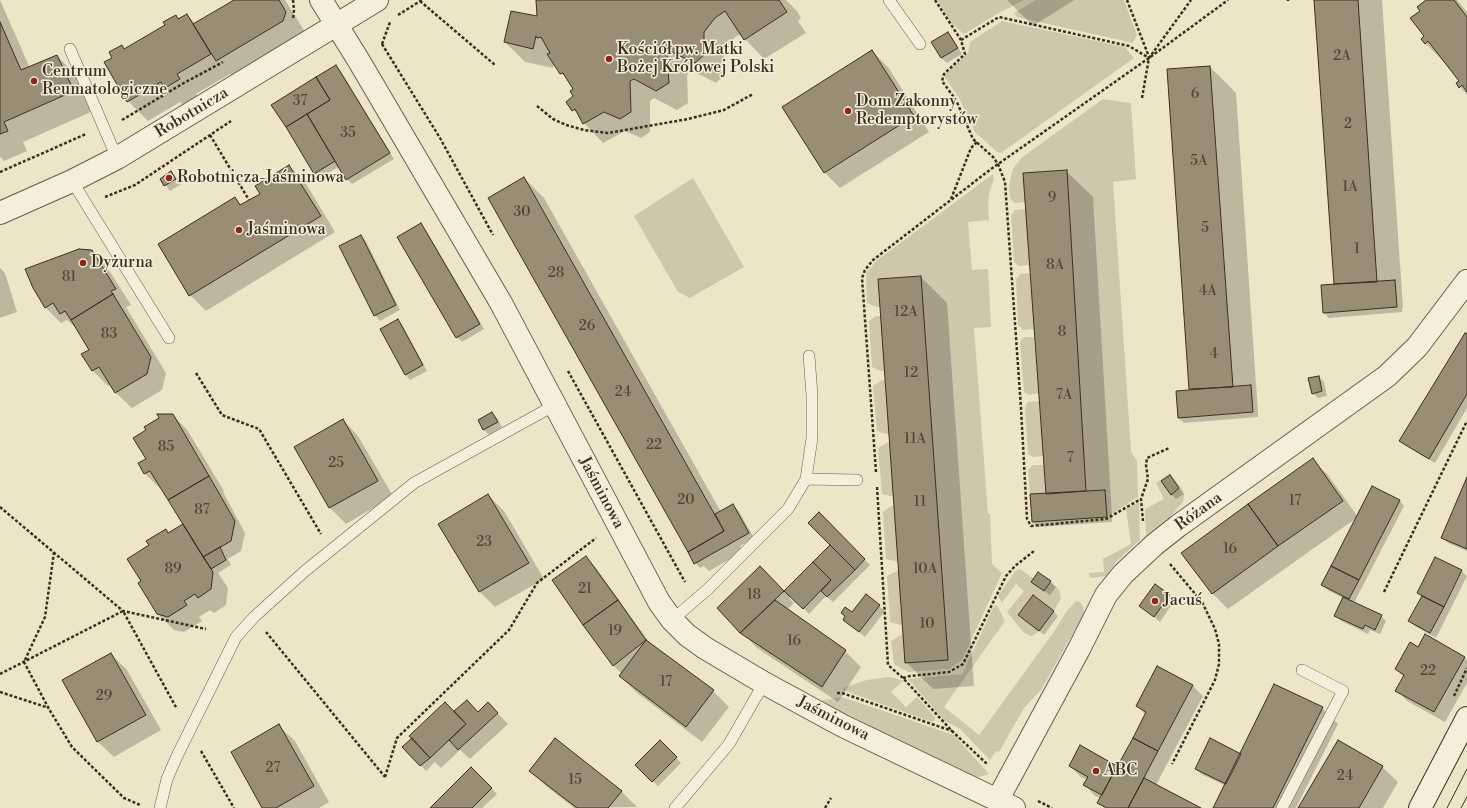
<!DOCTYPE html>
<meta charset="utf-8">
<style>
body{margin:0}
canvas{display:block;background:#eee5c8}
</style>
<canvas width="1467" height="808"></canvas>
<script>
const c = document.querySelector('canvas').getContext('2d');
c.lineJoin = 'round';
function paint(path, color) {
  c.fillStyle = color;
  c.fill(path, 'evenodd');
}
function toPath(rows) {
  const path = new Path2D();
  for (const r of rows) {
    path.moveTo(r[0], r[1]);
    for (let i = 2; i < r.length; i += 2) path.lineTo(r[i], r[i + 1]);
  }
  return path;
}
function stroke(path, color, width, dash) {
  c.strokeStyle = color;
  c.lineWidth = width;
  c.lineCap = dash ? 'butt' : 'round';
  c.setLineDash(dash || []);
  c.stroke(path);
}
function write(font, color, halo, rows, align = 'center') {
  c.font = font + ' "Libre Bodoni",serif';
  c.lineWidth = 3;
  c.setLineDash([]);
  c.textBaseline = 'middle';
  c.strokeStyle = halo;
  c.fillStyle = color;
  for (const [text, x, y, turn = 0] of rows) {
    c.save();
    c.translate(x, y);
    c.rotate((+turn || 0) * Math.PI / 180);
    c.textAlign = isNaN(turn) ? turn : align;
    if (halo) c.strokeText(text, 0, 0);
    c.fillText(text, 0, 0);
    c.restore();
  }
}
paint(toPath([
 [937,0,1024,0,997,14,964,34,951,23],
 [1036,0,1124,0,1137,35,1133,43,1017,17,1014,13],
 [1002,21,1125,47,1134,58,1001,153,997,152,975,132,959,98,944,76,968,53,970,42],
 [1103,99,1131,103,1136,179,1113,182,1131,451,1137,461,1138,497,1107,517,1105,490,1086,491,1067,170,1023,173,1025,202,1015,203,1010,198,1009,186,1013,169,1021,158],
 [993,174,994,179,989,193,988,206,989,220,968,222,972,270,988,269,991,327,974,328,988,514,990,514,992,564,1002,573,962,660,949,669,908,672,894,664,891,641,904,633,906,663,948,660,921,276,878,279,880,307,877,307,867,303,866,273,876,261],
 [693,178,744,267,690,298,678,292,634,216],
 [1026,209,1030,265,1019,266,1014,262,1011,215,1015,210],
 [1030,273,1034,329,1023,330,1018,325,1016,280,1020,274],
 [876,316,881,316,885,371,881,371,872,367,869,321],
 [1024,337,1034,337,1039,393,1029,395,1024,392,1020,342],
 [882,380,885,380,889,434,886,434,877,431,873,386],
 [1039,401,1043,456,1033,457,1028,454,1025,407,1028,402],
 [887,443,890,443,894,497,882,494,878,448],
 [1033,465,1044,465,1046,494,1030,494,1028,470],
 [1170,473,1182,489,1184,495,1183,502,1171,516,1146,535,1145,509,1164,499,1156,483],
 [1139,502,1140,540,1116,562,1106,576,1091,578,1088,573,1104,572,1103,559,1131,544,1126,509],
 [891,506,894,506,898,562,886,559,883,512],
 [1020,569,1034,579,1044,591,1051,581,1059,590,1060,595,1061,598,1054,611,1033,595,1018,615,1039,631,1032,636,1030,636,1023,632,1007,612,1024,591,1016,584,1002,603,998,596,1016,570],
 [899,570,903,625,900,625,890,622,887,576],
 [1076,601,1080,602,1083,606,1084,614,1041,690,1024,708,999,752,996,751,990,760,960,729,945,721,908,679,962,674,993,608,997,605,1005,621,944,707,979,735,1053,633,1067,611],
 [888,677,895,678,903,681,891,692,906,707,917,697,935,717,935,720,932,722,843,690,845,687,867,680],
 [842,697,954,735,989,774,979,777,969,776,821,703,823,700]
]), '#d0c6ab');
paint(toPath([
 [0,0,30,68,57,56,77,76,93,111,23,142,27,151,4,161,0,157],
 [231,0,285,0,305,32,237,80,230,74,196,94,199,99,185,107,180,102,148,121,128,101,113,58,121,46,125,50,167,25,176,16,179,20,187,15,196,24,233,2],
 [537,0,786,0,797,11,801,18,798,21,806,33,764,59,745,39,741,34,735,37,724,52,724,75,716,83,693,71,687,75,688,103,677,110,654,98,650,101,650,132,641,138,625,131,603,143,584,123,581,118,567,102,574,96,574,89,554,63,553,68,525,62,505,42,538,17],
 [1007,0,1074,0,1033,26],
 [1315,0,1382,0,1403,308,1402,308,1402,312,1329,318,1324,313,1336,285,1335,284],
 [1428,0,1457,0,1467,12,1467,95,1457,83,1460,81,1445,63,1425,43,1426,36,1421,11],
 [948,33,953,39,962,54,947,63,941,58],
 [872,51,888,67,929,132,840,188,824,172],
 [336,66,341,71,394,159,352,184,347,179,340,166,320,178,315,173],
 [1210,67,1236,93,1258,413,1258,417,1184,423,1179,418,1192,390,1190,389,1168,70],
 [289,166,305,182,335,232,206,311,190,295,235,199,242,205,261,194],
 [1066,171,1093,197,1112,517,1112,522,1038,527,1033,522,1047,494],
 [171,173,181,184,170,191,161,179],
 [524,178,544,198,721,512,733,505,738,510,754,538,740,546,743,552,709,571,704,566,700,568,695,563],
 [420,224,426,230,484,329,462,342,457,337],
 [361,236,366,241,400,310,380,321,375,315],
 [91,251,107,267,131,305,126,307,166,373,162,390,132,408,116,393,111,384,108,386,92,370,90,350,77,329,67,320,61,323,46,308,33,287],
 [0,268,5,273,17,312,0,318],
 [921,277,947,303,974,686,933,689,906,662],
 [398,320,403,326,427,371,410,380,405,374],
 [1467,331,1467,408,1435,463,1406,446,1401,441],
 [1319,377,1324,382,1327,396,1318,398,1313,393],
 [492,413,497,418,502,427,489,435,484,430,479,420],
 [173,415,188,431,224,491,223,492,245,533,241,551,228,559,231,565,218,573,228,588,226,605,214,613,210,610,199,617,202,621,184,632,174,630,158,614,142,581,165,530,169,534,185,525,162,488,161,489,145,474,140,464,147,459],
 [343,420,358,436,393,496,346,524,330,508,295,447],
 [1312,460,1328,475,1358,517,1399,500,1404,506,1354,603,1381,616,1386,621,1380,634,1370,630,1368,634,1341,621,1335,615,1343,598,1328,590,1323,585,1358,517,1228,609,1213,594,1183,553],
 [1170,477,1184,494,1176,499,1171,494],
 [1467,480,1467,551,1448,543,1442,537],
 [488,495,504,511,544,579,495,607,480,592,440,524],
 [819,514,870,565,833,602,826,596,809,614,791,596,789,598,794,603,787,610,845,651,861,667,838,702,757,648,718,608,771,578,785,593,832,545],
 [586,557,596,568,652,646,713,691,729,707,702,742,636,692,620,676,622,674,613,665],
 [1436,558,1461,571,1467,576,1436,638,1415,626,1409,621,1422,597,1418,593],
 [1039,574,1056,587,1050,595,1038,587],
 [866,596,885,611,865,637,844,620,852,614],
 [1169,596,1174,601,1160,622,1141,606],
 [1053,611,1058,616,1044,635,1019,615],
 [1418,648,1465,658,1467,660,1467,683,1445,722,1407,701,1397,690,1404,677,1396,669],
 [111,654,127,670,161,730,114,757,98,742,64,681],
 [1192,685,1203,696,1156,785,1199,808,1104,808,1098,803,1101,798,1095,796,1085,785,1087,780,1081,777,1070,766,1081,747,1118,767,1146,715,1137,706],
 [1275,686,1322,708,1338,724,1296,808,1215,808,1226,786,1201,774,1196,768,1241,755],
 [467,701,478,713,488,703,508,724,470,759,460,750,441,768,435,762,426,771,404,747,455,712],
 [279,726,295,741,329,802,319,808,264,808],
 [660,741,681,763,658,786,636,765],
 [1382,767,1398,782,1383,808,1299,808],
 [471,768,497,794,482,808,432,808],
 [531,771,621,791,637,807,574,808,546,786]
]), '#0003');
const building = toPath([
 [234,0,279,0,286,12,283,21,216,61,193,24,234,0],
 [536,0,779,0,787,12,744,40,725,11,715,18,704,32,704,55,695,63,672,52,667,55,669,83,656,91,634,79,630,81,631,112,620,119,604,112,583,124,575,109,572,111,566,102,573,96,570,91,573,89,563,73,560,74,547,54,550,53,541,37,537,38,536,36,533,49,504,42,511,11,537,16,536,0],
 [1314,0,1358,0,1377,282,1334,284,1314,0],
 [1426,0,1454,0,1467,17,1467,92,1462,85,1459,88,1456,83,1459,81,1428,41,1425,44,1421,39,1424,36,1410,18,1420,11,1417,7,1426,0],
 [187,14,211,54,177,74,180,79,165,88,161,82,127,102,104,62,112,58,109,52,122,45,124,49,165,25,163,22,176,15,178,19,187,14],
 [0,22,21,70,57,55,74,91,4,122,8,131,0,134,0,22],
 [948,32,958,48,941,58,931,42,948,32],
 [872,50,914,116,824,173,782,107,872,50],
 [336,65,390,153,346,180,307,114,330,100,316,77,336,65],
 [1210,66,1233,387,1189,389,1167,69,1210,66],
 [316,77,330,100,286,127,271,105,316,77],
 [307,114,335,161,314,174,286,127,307,114],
 [289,165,321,216,189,296,158,244,235,197,240,205,249,200,260,194,255,186,289,165],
 [1067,170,1086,491,1046,494,1023,173,1067,170],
 [171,171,176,179,164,186,160,179,171,171],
 [524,177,724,531,688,552,488,198,524,177],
 [421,223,480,324,456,338,397,237,421,223],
 [361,235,396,305,374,316,339,246,361,235],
 [79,249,92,250,116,289,111,291,113,294,71,320,65,311,60,314,53,303,45,308,33,288,25,269,79,249],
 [921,276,948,660,905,663,878,279,921,276],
 [1395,280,1397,307,1323,313,1321,285,1395,280],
 [113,294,151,357,147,374,115,393,99,367,92,371,81,354,89,350,71,320,113,294],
 [398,319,423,365,405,375,380,329,398,319],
 [1465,333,1467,334,1467,394,1429,459,1399,441,1465,333],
 [1319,376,1322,391,1312,394,1308,378,1319,376],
 [1251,385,1253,412,1178,418,1176,391,1251,385],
 [492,412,498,422,483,430,478,420,492,412],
 [157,414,173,414,209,476,168,500,150,471,144,474,138,463,146,459,133,438,146,430,144,427,159,418,157,414],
 [343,419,378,481,329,508,294,447,343,419],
 [1313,458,1343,501,1278,546,1248,504,1313,458],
 [1170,475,1179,488,1171,495,1161,481,1170,475],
 [209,476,235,521,231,541,203,557,168,500,209,476],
 [1467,477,1467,549,1441,538,1467,477],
 [1372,486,1400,500,1359,580,1331,566,1372,486],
 [1105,490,1107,517,1032,522,1030,494,1105,490],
 [488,494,529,563,479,592,438,524,488,494],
 [733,504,749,533,694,564,688,552,724,531,715,514,733,504],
 [1248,504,1278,546,1212,594,1181,553,1248,504],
 [819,512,865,559,855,570,808,523,819,512],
 [183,524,213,572,211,589,198,598,195,594,184,601,187,605,168,617,157,614,138,583,141,581,127,559,149,545,146,541,166,529,168,533,183,524],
 [830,545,855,570,827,597,821,591,831,580,813,562,830,545],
 [220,547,226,560,211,569,203,557,220,547],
 [586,556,618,600,583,625,552,580,586,556],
 [1435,557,1462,570,1444,607,1417,593,1435,557],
 [813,562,831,580,803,609,784,591,813,562],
 [760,566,784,591,740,633,717,608,760,566],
 [1331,566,1359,580,1349,599,1321,585,1331,566],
 [1038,572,1051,581,1044,591,1031,582,1038,572],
 [1155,584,1170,595,1154,617,1139,606,1155,584],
 [866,594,880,605,859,632,843,620,845,616,841,613,845,607,852,612,866,594],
 [1033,595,1054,611,1039,631,1018,615,1033,595],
 [1422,596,1444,607,1430,633,1408,621,1422,596],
 [1343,597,1382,615,1375,630,1365,625,1363,629,1334,616,1343,597],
 [618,600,646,640,613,666,583,625,618,600],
 [775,600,846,650,822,687,740,633,775,600],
 [1425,634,1465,657,1434,712,1395,691,1404,675,1395,669,1410,642,1418,647,1425,634],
 [646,640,714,690,686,727,619,676,646,640],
 [111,653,146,715,97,742,62,680,111,653],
 [1157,666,1193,685,1158,751,1133,738,1146,712,1136,706,1157,666],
 [1274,684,1323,707,1273,808,1213,808,1274,684],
 [467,700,478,712,488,702,498,713,458,750,449,740,466,724,454,711,467,700],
 [445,702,466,724,430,758,409,736,445,702],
 [279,724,314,786,276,808,262,808,231,752,279,724],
 [412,738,430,758,420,766,402,747,412,738],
 [555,738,622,791,608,808,577,808,529,771,555,738],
 [1133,738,1158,751,1128,808,1107,808,1097,803,1133,738],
 [1210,738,1241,754,1226,784,1195,769,1210,738],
 [660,740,677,757,652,782,635,765,660,740],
 [1338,740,1383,766,1359,808,1298,808,1338,740],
 [1080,745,1117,766,1102,795,1083,785,1088,777,1069,766,1080,745],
 [471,767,492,788,472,808,430,808,471,767],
 [1144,778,1201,808,1128,808,1144,778]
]);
paint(building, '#998d76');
stroke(building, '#3c2e1e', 1);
const service = toPath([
 [889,0,920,44],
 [70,49,117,158],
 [72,181,169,338],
 [806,479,857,480],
 [672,620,708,589,788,509,806,479,812,438,812,395,809,356],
 [160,808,167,779,177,756,236,637,254,617,305,571,414,483,555,405],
 [675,808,729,744,764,683],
 [1282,808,1343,691,1302,670]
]);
const minor = toPath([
 [321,0,359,61,501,303,659,602,672,620,687,635,705,648,764,683,843,726,1014,808],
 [0,213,72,181,117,158,377,0],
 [998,799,1079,649,1106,595,1123,574,1154,545,1178,526,1387,376,1417,347,1467,281]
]);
const secondary = toPath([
 [1420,808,1467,718]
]);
stroke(service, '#685c48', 12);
stroke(minor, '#685c48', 24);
stroke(secondary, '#3c2e1e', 24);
stroke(toPath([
 [293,0,294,10,293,20],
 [935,0,961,40,965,54,944,74,942,81,956,100,973,139,993,157,998,164,1005,182,1021,408,1027,519,1031,526,1106,519,1141,499],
 [1127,0,1149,57],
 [420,1,495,65],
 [1288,1,1288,0],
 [398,15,422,0],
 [961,40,999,17,1129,46,1149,58],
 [382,44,440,138,493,235],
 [382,44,390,22],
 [1142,98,1149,58,1191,0],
 [537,106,553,119,566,125,584,130,608,133,688,119,724,110,753,94],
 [122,120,182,84,223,62],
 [210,135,249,200],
 [0,172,86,134],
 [105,197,135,185,231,121],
 [951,199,971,148,977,142],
 [568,371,685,582],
 [196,373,222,415,259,429,321,534],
 [876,472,862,278,865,270,873,260,991,169,1149,58,1228,0],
 [877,487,888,665,903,678,952,731,987,764],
 [0,507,123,611,206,629],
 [1143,521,1141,499,1148,479,1146,465,1147,458,1169,448],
 [54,552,45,617,24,662,49,709,72,747,124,798,140,805],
 [1170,564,1202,602,1215,629,1219,644,1219,664,1215,680,1172,764],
 [1384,592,1467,421],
 [266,632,385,777],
 [0,674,123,611,177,709],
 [903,678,910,676,949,672,963,664,1006,576,1015,566,1034,551],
 [0,692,49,708],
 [837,693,842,693,952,731],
 [1454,696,1467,668],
 [201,751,234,808],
 [385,777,397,738,509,630,537,583,596,538],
 [1038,801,1052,808],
 [825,808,831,798]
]), '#3c2e1e', 2.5, [3, 2]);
stroke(service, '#f4eedb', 11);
stroke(minor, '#f4eedb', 22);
stroke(secondary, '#f4eedb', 22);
stroke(toPath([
 [1447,808,1467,769],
 [1461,808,1467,797]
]), '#3c2e1e', 1);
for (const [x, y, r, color] of [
 [609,59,4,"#8f2418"],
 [34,81,4,"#8f2418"],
 [848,111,4,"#8f2418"],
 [169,178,4,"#8f2418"],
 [239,230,4,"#8f2418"],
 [83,263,4,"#8f2418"],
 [1155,601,4,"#8f2418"],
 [1096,771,4,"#8f2418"]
]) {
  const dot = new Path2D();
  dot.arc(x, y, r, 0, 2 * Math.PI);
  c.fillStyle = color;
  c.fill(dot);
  stroke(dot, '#f4eedb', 1.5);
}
write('14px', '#534634', null, [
 ["2A",1342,57],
 ["6",1195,95],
 ["37",300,102],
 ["2",1348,125],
 ["35",348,134],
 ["5A",1199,162],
 ["1A",1350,188],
 ["9",1052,199],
 ["30",522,213],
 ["5",1205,229],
 ["1",1357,250],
 ["8A",1055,266],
 ["28",556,274],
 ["81",69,278],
 ["4A",1208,292],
 ["12A",906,313],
 ["26",587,327],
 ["8",1062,333],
 ["83",109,335],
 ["4",1214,355],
 ["12",911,374],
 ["24",623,393],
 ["7A",1064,396],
 ["11A",915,440],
 ["22",654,446],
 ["85",166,448],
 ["7",1070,459],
 ["25",336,464],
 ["20",686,501],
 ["17",1295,502],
 ["11",920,503],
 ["87",202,511],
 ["23",484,543],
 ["16",1230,550],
 ["89",173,570],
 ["10A",925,570],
 ["21",585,590],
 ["18",754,596],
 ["10",927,625],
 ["19",615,632],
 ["16",794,642],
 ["22",1428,672],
 ["17",666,683],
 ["29",104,697],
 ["27",273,769],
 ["24",1345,777],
 ["15",575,781]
]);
write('16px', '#3c2e1e', '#f4eedb', [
 ["Kościół pw. Matki",617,50],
 ["Bożej Królowej Polski",617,68],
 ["Centrum",42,72],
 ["Reumatologiczne",42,90],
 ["Dom Zakonny",856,102],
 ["Redemptorystów",856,120],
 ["Robotnicza-Jaśminowa",177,178],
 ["Jaśminowa",247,230],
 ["Dyżurna",91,263],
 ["Jacuś",1163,601],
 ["ABC",1104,771]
], 'left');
write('16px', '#3c2e1e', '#f4eedb', [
 ["Robotnicza",192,113,-31],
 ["Jaśminowa",601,493,62],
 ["Różana",1199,512,-36],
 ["Jaśminowa",833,719,27]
]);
</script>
